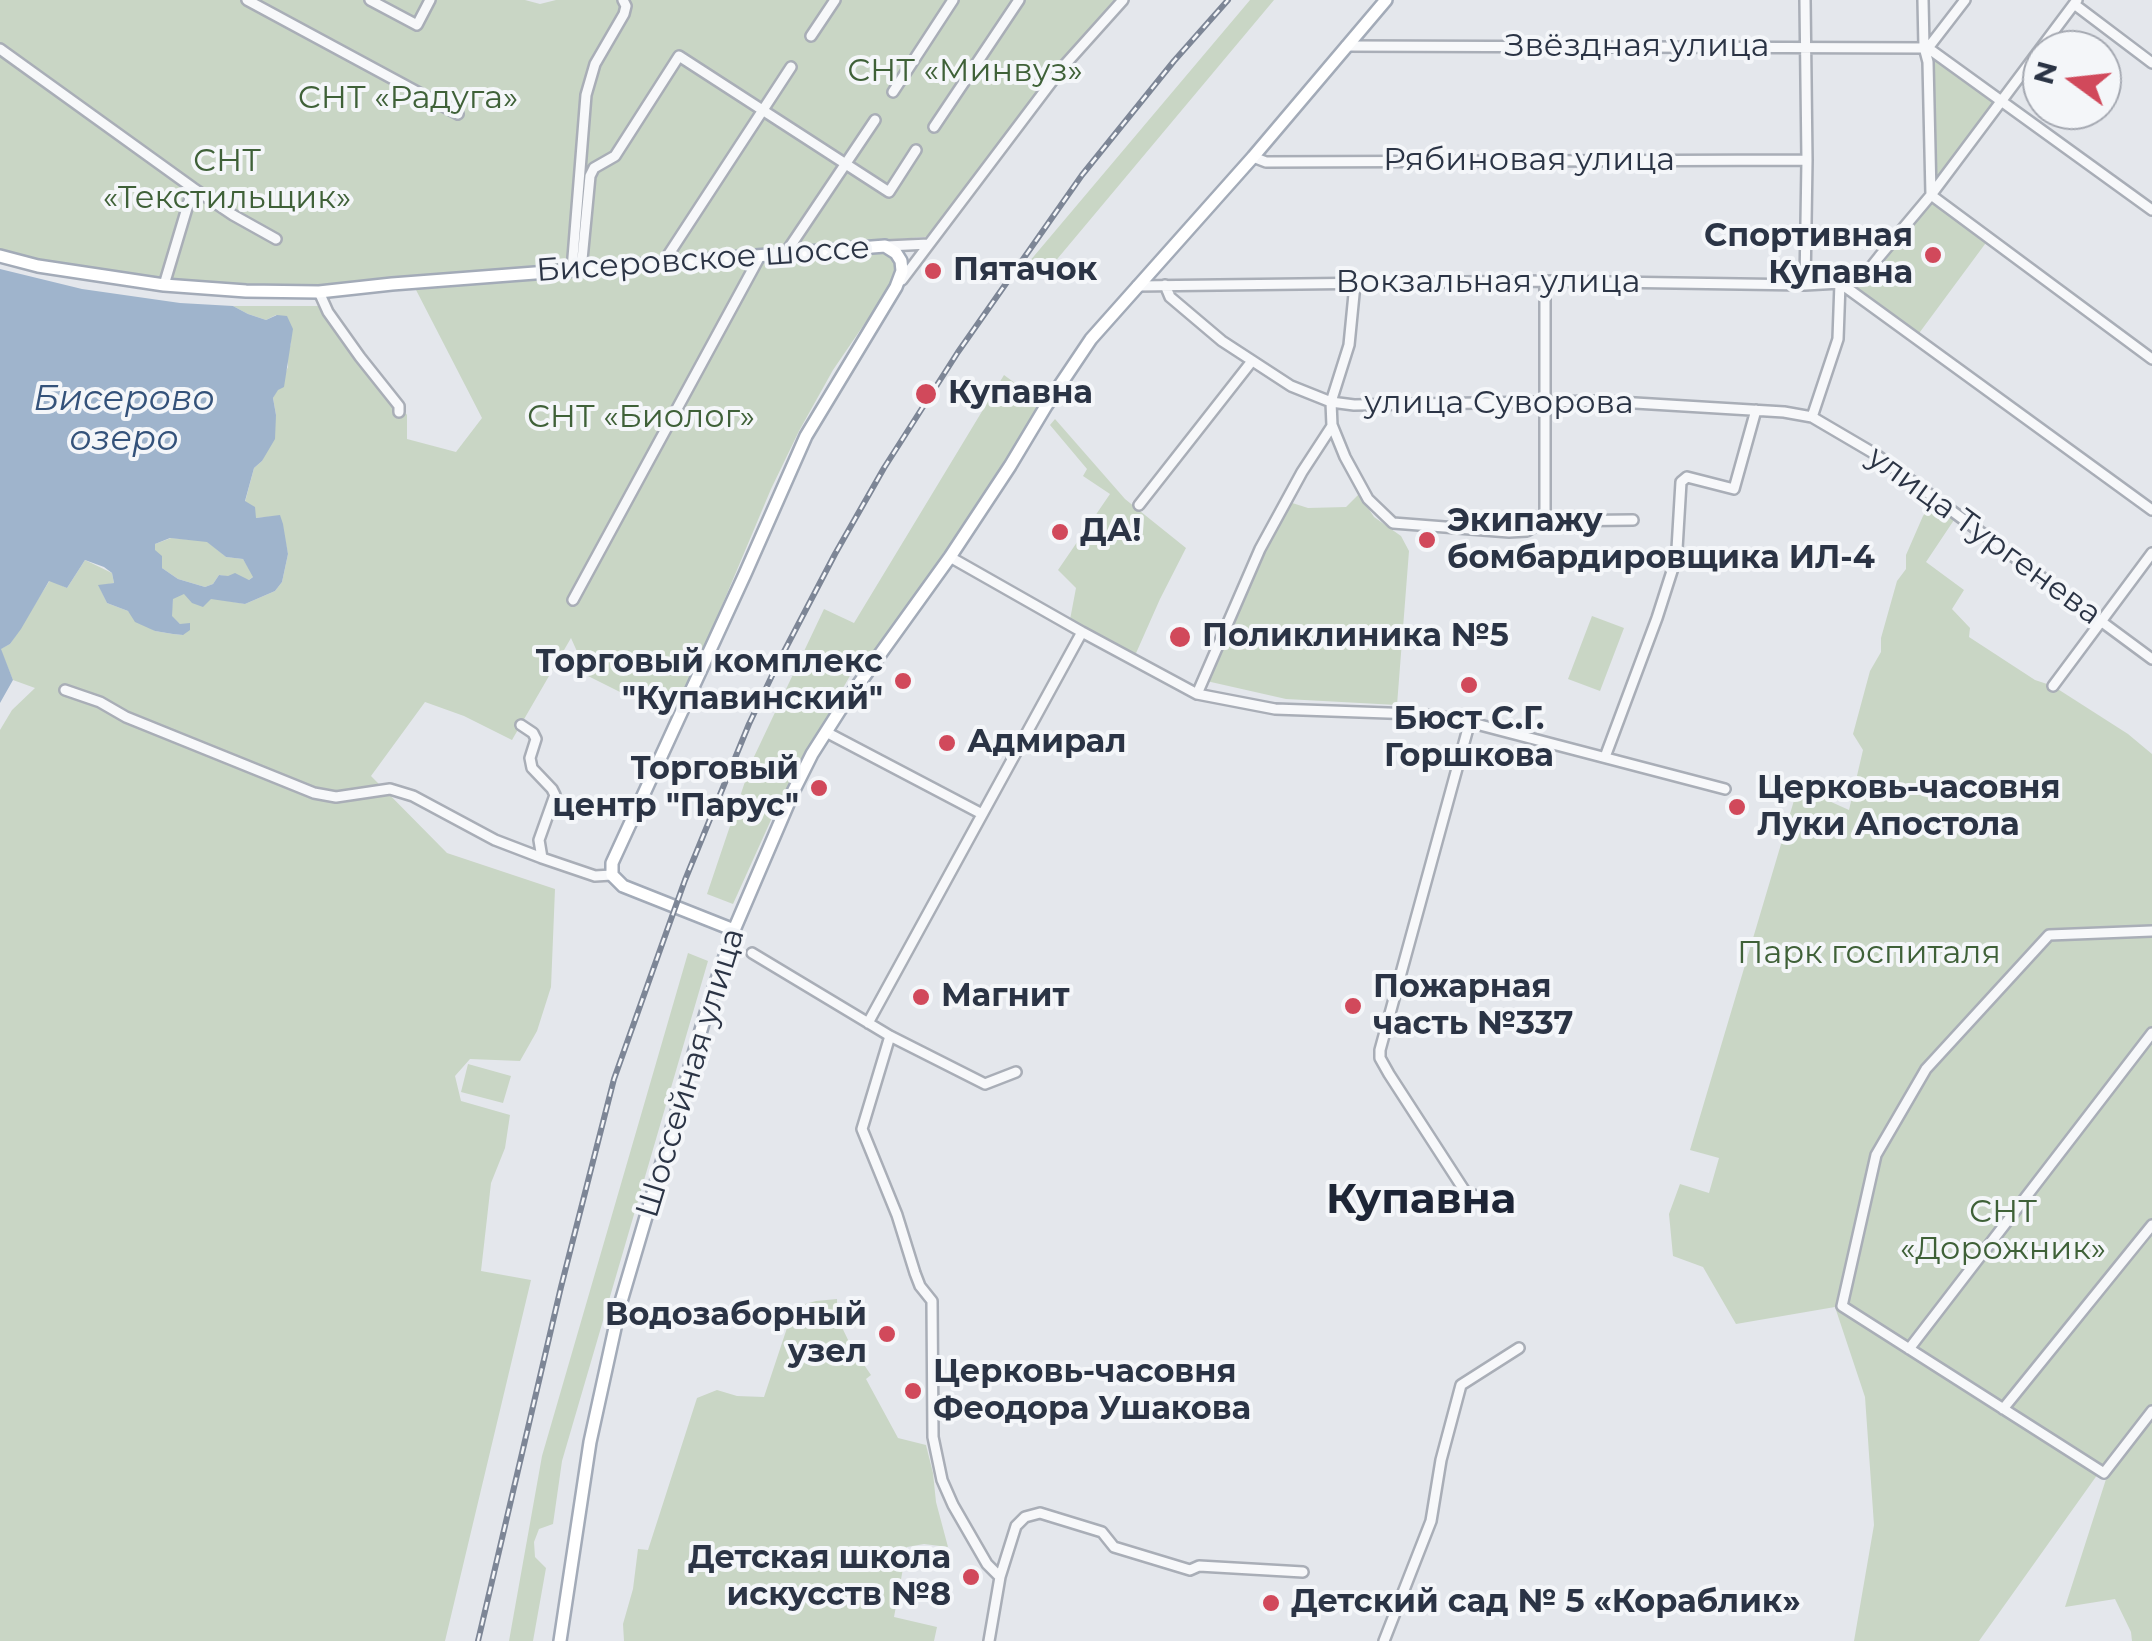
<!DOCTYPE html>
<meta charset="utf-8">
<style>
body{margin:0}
#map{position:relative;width:2152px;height:1641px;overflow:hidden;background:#e4e7ec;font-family:Montserrat,sans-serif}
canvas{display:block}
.north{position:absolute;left:2022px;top:30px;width:100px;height:100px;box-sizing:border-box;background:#f4f6f9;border:2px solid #a4a8b1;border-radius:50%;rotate:285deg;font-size:28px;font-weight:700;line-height:40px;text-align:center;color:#2b3445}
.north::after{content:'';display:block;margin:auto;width:35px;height:45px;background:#d1495b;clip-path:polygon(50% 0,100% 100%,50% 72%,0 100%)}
</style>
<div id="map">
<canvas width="2152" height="1641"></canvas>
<div class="north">N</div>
</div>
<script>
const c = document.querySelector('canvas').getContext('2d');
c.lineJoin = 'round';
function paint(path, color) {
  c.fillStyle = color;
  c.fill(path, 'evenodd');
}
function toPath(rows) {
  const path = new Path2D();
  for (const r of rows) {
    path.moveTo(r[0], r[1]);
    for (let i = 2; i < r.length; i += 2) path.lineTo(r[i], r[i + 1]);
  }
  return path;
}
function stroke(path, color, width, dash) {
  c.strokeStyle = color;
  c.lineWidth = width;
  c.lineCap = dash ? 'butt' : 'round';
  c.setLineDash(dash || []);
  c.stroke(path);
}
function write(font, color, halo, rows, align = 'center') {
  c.font = font + ' Montserrat,sans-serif';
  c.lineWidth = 8;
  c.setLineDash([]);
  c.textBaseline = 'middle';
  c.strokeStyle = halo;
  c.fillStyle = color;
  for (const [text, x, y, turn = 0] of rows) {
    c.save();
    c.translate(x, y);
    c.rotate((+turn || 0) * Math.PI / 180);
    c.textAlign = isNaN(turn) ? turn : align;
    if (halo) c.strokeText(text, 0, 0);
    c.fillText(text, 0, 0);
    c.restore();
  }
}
paint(toPath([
 [0,0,525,0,540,4,556,0,1123,0,1062,68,936,236,318,286,247,285,165,280,39,261,0,250],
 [1250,0,1274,0,1048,270,1029,262],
 [1933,57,1994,100,1994,105,1934,183,1930,58],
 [1931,198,1988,240,1917,336,1847,285,1860,277,1878,270],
 [884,251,893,258,896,263,897,271,891,285,833,370,799,431,771,489,710,634,672,718,588,676,571,638,512,740,464,716,425,702,371,776,447,853,555,889,551,987,537,1031,520,1061,470,1059,455,1076,461,1101,510,1115,505,1148,491,1183,481,1271,531,1280,445,1641,0,1641,0,730,12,710,35,688,13,680,0,649,10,644,50,580,67,588,85,560,112,573,114,583,99,586,107,603,128,611,155,631,173,634,183,635,180,624,171,616,173,598,184,593,245,604,275,591,282,582,288,554,280,516,255,518,245,502,254,468,262,461,276,415,273,398,288,367,287,356,291,343,276,315,266,320,248,314,233,306,329,306,407,415,407,439,456,452,482,418,415,288],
 [1004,375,1046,406,880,654,860,652,856,659,856,665,780,800,733,904,707,894,752,761,824,609,854,623],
 [1055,419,1125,499,1186,548,1160,599,1133,660,1069,625,1076,588,1058,570,1110,494,1083,476,1087,469,1050,425],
 [1359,494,1374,517,1401,536,1409,551,1397,705,1286,699,1202,680,1286,501,1308,508,1346,507],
 [1932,504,1954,520,1926,562,1964,590,1952,609,1970,628,1969,637,2035,680,2053,686,2128,734,2152,754,2152,1641,2132,1641,2131,1632,2115,1599,2065,1607,2107,1476,2100,1471,1979,1641,1854,1641,1874,1525,1865,1397,1835,1307,1736,1324,1703,1267,1673,1256,1669,1214,1680,1184,1709,1193,1719,1158,1690,1150,1798,787,1849,810,1863,750,1853,734,1870,671,1881,652,1881,638,1897,581,1906,569,1906,555,1923,516],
 [171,538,207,541,226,557,243,559,254,576,249,580,219,575,213,584,205,587,178,579,162,568,155,551,155,544],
 [1592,616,1624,628,1600,691,1568,679],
 [688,953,708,961,562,1461,553,1524,539,1529,534,1542,535,1557,546,1568,533,1641,509,1641,542,1456],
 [468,1064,511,1076,503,1103,461,1092],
 [837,1299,837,1317,850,1344,871,1375,866,1379,898,1438,926,1445,933,1473,936,1502,948,1547,924,1544,907,1547,894,1617,937,1627,934,1641,624,1641,623,1624,633,1589,638,1549,648,1550,697,1398,717,1390,737,1396,764,1397,794,1307,816,1301]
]), '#c9d6c5');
paint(toPath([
 [0,269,82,289,180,303,233,306,248,314,266,320,277,315,287,316,293,329,284,387,278,390,273,398,276,415,275,439,262,461,254,468,245,501,255,507,256,518,280,515,283,524,288,554,282,582,275,591,245,604,211,599,203,607,192,603,184,594,173,599,172,616,180,624,190,623,190,630,183,635,173,634,155,631,135,622,128,611,107,603,98,585,114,583,112,573,104,567,85,560,67,588,49,581,21,629,10,644,1,649,13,680,0,703],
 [170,538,207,542,226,557,243,559,253,577,249,580,235,573,228,576,219,575,213,584,205,587,178,579,162,568,162,556,155,550,155,544]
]), '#9fb4cc');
const minor = toPath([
 [247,0,458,114],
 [370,0,417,25,430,0],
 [1805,0,1807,160,1805,285],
 [1923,0,1924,47,1928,62,1931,195,2152,359],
 [2074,4,2152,63],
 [811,36,835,0],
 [1346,46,1928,48],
 [1928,48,2152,210],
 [1928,48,1965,0],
 [0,49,193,188,164,285],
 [893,92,953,0],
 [934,127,1019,0],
 [1253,157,1266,162,1807,160],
 [193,188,233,215,276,239],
 [887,246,929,244],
 [785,254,875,120],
 [663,263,791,67],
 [572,270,586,95,595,64,624,14,626,6,623,0],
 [581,270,590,176,594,168,615,156,679,56,889,192,916,150],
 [902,280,1062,68,1123,0],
 [1840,283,2152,510],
 [1165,285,1170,297,1222,341,1291,386,1331,402,1354,405,1602,401,1784,412,1812,417,1875,454,2152,659],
 [1137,286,1545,281,1805,285,1840,283,1871,267,1879,257,1931,195,2077,0],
 [319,292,328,312,360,357,399,406,399,412],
 [1812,417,1838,339,1840,283],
 [1332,425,1345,457,1368,499,1393,523,1509,532,1527,531,1545,521,1633,520],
 [1139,505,1252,361],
 [1545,521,1545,281],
 [950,557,1082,632,1197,694,1275,709,1416,714,1457,719,1725,789],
 [573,600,760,256],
 [2053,686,2152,553],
 [65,690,100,702,126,717,314,793,336,797,390,789,413,796,495,840,542,858],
 [1197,694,1260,549,1302,472,1332,426,1331,402,1349,345,1355,284],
 [1470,721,1380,1050,1380,1058,1389,1074,1466,1193,1481,1197],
 [521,725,533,733,536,739,530,758,532,768,552,789,555,795,539,840,542,858,595,876,612,875],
 [826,732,982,814],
 [1605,757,1657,618,1673,568,1677,549,1681,482,1687,477,1734,489,1756,410],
 [2152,931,2049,935,1926,1069,1876,1155,1842,1306,2104,1473,2152,1411],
 [752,953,890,1036,985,1084,1016,1072],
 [868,1023,1082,632],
 [890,1036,862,1129,897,1215,915,1273,920,1286,932,1301,933,1437,942,1480,953,1505,987,1564,1000,1577],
 [1909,1349,2152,1033],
 [2003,1409,2152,1225],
 [989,1641,1000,1577,1016,1526,1025,1517,1040,1513,1102,1532,1114,1547,1190,1570,1199,1566,1303,1572],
 [1384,1641,1431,1521,1441,1460,1461,1385,1519,1348]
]);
const major = toPath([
 [0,256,38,266,164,285,246,291,319,292,392,284,885,246,896,253,901,261,902,271,896,287,806,436,745,574,612,863,612,875,623,886,734,930],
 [560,1641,590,1442,620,1305,709,1003,734,930,794,790,812,754,840,710,950,557,1010,466,1046,406,1091,339,1253,157,1386,0]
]);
stroke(minor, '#a9aeb7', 14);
stroke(major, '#a3abb8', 16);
stroke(minor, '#f7f8fa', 9);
stroke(major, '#fff', 11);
const rail = toPath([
 [478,1641,561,1287,614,1079,685,880,749,724,778,663,835,554,884,468,958,352,1082,175,1174,61,1228,0]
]);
stroke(rail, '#7d8696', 6);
stroke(rail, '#f4f6f9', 2.5, [8]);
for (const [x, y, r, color] of [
 [1933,255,10,"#d1495b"],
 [933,271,10,"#d1495b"],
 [926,394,12,"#d1495b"],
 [1060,532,10,"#d1495b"],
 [1427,540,10,"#d1495b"],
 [1180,637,12,"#d1495b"],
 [903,681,10,"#d1495b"],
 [1469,685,10,"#d1495b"],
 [947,743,10,"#d1495b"],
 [819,788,10,"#d1495b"],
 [1737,807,10,"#d1495b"],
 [921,997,10,"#d1495b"],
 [1353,1006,10,"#d1495b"],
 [887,1334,10,"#d1495b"],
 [913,1391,10,"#d1495b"],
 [971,1577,10,"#d1495b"],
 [1271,1603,10,"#d1495b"]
]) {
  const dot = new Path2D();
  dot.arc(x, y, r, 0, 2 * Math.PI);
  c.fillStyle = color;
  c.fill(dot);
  stroke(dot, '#f4f6f9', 4);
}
write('32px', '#2b3445', '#f4f6f9', [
 ["Звёздная улица",1637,47],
 ["Рябиновая улица",1529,161],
 ["Бисеровское шоссе",703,260,-4],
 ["Вокзальная улица",1488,283],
 ["улица Суворова",1499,404],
 ["улица Тургенева",1984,536,36],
 ["Шоссейная улица",691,1073,-73]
]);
write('32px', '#3f6138', '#f4f6f9', [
 ["СНТ «Минвуз»",965,72],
 ["СНТ «Радуга»",408,99],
 ["СНТ",227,162],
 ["«Текстильщик»",227,199],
 ["СНТ «Биолог»",641,418],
 ["Парк госпиталя",1869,954],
 ["СНТ",2003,1213],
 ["«Дорожник»",2003,1250]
]);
write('bold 32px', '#2b3445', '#f4f6f9', [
 ["Спортивная",1913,237,"right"],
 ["Купавна",1913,274,"right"],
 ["Пятачок",953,271],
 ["Купавна",948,394],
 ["Экипажу",1447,522],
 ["бомбардировщика ИЛ-4",1447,559],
 ["ДА!",1080,532],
 ["Поликлиника №5",1202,637],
 ["Торговый комплекс",883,663,"right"],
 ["\"Купавинский\"",883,700,"right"],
 ["Бюст С.Г.",1469,720,"center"],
 ["Горшкова",1469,757,"center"],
 ["Адмирал",967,743],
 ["Торговый",799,770,"right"],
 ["центр \"Парус\"",799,807,"right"],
 ["Церковь-часовня",1757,789],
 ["Луки Апостола",1757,826],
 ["Пожарная",1373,988],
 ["часть №337",1373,1025],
 ["Магнит",941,997],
 ["Водозаборный",867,1316,"right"],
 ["узел",867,1353,"right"],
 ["Церковь-часовня",933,1373],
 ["Феодора Ушакова",933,1410],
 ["Детская школа",951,1559,"right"],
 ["искусств №8",951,1596,"right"],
 ["Детский сад № 5 «Кораблик»",1291,1603]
], 'left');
write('italic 35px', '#34527a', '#f4f6f9', [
 ["Бисерово",124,400],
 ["озеро",124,440]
]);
write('bold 42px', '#1d2536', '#f4f6f9', [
 ["Купавна",1421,1201]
]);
</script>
